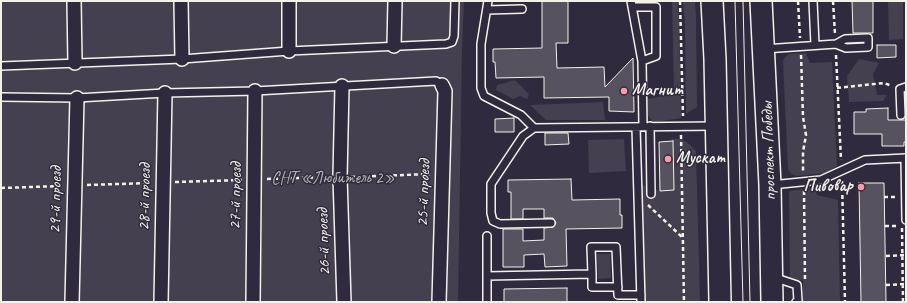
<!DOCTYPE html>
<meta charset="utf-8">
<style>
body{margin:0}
#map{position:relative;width:907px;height:303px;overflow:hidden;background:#2f2a3d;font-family:Caveat,sans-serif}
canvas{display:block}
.frame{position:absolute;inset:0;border:2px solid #f4f1e8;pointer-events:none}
</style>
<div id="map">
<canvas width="907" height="303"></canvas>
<div class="frame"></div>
</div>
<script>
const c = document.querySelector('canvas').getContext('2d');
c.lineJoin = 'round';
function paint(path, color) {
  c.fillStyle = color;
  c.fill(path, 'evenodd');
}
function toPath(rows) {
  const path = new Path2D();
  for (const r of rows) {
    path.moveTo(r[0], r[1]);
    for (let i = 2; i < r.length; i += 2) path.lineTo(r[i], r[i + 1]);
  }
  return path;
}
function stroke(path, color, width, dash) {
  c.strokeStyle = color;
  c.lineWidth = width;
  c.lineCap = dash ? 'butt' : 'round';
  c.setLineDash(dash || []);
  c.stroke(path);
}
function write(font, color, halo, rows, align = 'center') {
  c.font = font + ' Caveat,sans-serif';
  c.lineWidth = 3;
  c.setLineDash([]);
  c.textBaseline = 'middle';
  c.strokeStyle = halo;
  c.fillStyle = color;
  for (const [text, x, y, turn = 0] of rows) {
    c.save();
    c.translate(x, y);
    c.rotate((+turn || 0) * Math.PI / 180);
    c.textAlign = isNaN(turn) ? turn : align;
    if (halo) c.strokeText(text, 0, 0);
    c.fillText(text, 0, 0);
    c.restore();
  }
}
paint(toPath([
 [1,1,464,1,462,50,458,302,1,302],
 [672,1,677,1,679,16,681,118,656,122,652,121,648,115,645,104,648,99,674,94],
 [683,1,695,1,696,18,697,107,686,114,685,24],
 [888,1,903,1,903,39,889,40],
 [806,53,810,63,832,62,837,166,830,170,824,173,797,176,791,174,788,169,783,61,785,57,789,54],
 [859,59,879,63,873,74,877,95,887,95,883,101,849,102,847,76],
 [515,80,529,94,527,99,520,96,513,99,496,90,497,85],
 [603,102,605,120,546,120,530,105],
 [624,139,626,171,589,173,588,140],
 [671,139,681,139,688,143,696,151,700,302,643,302,641,185,660,191,674,190,673,141],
 [814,188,817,195,838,200,840,302,803,302,803,280,790,280,789,191],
 [597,254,610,254,611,278,598,279]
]), '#454050');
const building = toPath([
 [542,1,568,1,568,43,556,43,557,68,604,67,605,87,633,58,634,112,609,111,609,97,544,98,544,77,496,78,495,62,493,62,493,49,542,48,542,1],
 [852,1,873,1,873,33,853,33,852,1],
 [877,45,896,45,896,57,877,58,877,45],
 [888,108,888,120,906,120,906,142,904,142,904,146,882,146,882,134,854,134,854,112,866,112,866,109,888,108],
 [514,118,514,132,495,132,495,119,514,118],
 [545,133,568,133,569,144,545,145,545,133],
 [673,141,674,190,660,191,659,142,673,141],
 [571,179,572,200,620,199,620,215,622,215,622,228,566,229,567,266,545,267,544,254,524,255,524,267,503,267,503,229,523,229,523,241,544,240,544,228,553,227,556,223,553,218,544,218,544,209,523,209,523,219,511,219,511,192,508,192,508,180,571,179],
 [859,183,884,183,886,302,861,302,859,183],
 [567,288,567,302,504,302,504,289,567,288]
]);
paint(building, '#56525f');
stroke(building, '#f4f1e8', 1);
const lane = toPath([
 [488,1,481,44,481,88,484,96,521,115,534,128,714,126],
 [631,1,642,61,643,127],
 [813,1,815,45],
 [632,7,656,7,656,56,642,61],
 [487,10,522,9],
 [764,49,836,44,845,39,868,38,868,47,846,48,836,44],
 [1,66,182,59,289,51,446,44,452,42,454,36,455,1],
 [1,97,77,98,165,93,255,91,436,81,442,85],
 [901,115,900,89,906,87],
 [650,126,651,194],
 [636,127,641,302],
 [534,128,523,136,491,184,491,213,493,221,500,224,551,223],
 [905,158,906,220],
 [771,185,821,180,865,160,906,158],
 [487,236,487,302],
 [592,274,592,287,618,287],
 [487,276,592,274,591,247,616,247,618,295,641,295],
 [773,277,797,285,798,301,796,302]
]);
const street = toPath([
 [74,1,75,63],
 [181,1,182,59],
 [289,1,289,51],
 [394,46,395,1],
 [342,86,340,177,344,302],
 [72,302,77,98],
 [161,302,165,93],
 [253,302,255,91],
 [439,302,445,91,442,85]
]);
const primary = toPath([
 [712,1,715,59,720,302],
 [761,1,770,185,772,302]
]);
stroke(lane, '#f4f1e8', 10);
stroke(street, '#f4f1e8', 16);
stroke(primary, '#f4f1e8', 24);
stroke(toPath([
 [680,1,683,116],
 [798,1,800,38],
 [833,1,835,34],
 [801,55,803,117,806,135,803,152,803,172],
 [836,55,841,160],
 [837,88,884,83,892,86],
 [681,135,684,302],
 [351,177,430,174],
 [267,179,328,177],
 [842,181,845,302],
 [175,182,242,180],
 [87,185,150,183],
 [1,188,62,186],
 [804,191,805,280],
 [884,197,896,197],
 [648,205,682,237],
 [885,226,898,226],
 [902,228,903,302],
 [886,256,906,255],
 [886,285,906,284]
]), '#f4f1e8', 2.5, [4, 3]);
stroke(lane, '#2f2a3d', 7);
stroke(street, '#2f2a3d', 13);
stroke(primary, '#2f2a3d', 21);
stroke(toPath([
 [735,1,743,302],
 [743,1,750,302]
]), '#f4f1e8', 1);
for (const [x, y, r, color] of [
 [624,91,4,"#ff9aa2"],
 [668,159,4,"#ff9aa2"],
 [861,187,4,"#ff9aa2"]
]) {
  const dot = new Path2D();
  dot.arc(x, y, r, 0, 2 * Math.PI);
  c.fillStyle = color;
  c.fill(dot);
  stroke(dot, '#2f2a3d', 1.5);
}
write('bold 17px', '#f4f1e8', '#2f2a3d', [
 ["Магнит",632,91],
 ["Мускат",676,159],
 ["Пивовар",853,187,"right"]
], 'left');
write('17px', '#f4f1e8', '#2f2a3d', [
 ["проспект Победы",769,151,-92],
 ["25-й проезд",424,193,-88],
 ["27-й проезд",236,196,-89],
 ["28-й проезд",145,197,-89],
 ["29-й проезд",56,200,-89],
 ["26-й проезд",324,242,-92]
]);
write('17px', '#b7b3b3', '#2f2a3d', [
 ["СНТ «Любитель 2»",333,179]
]);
</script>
